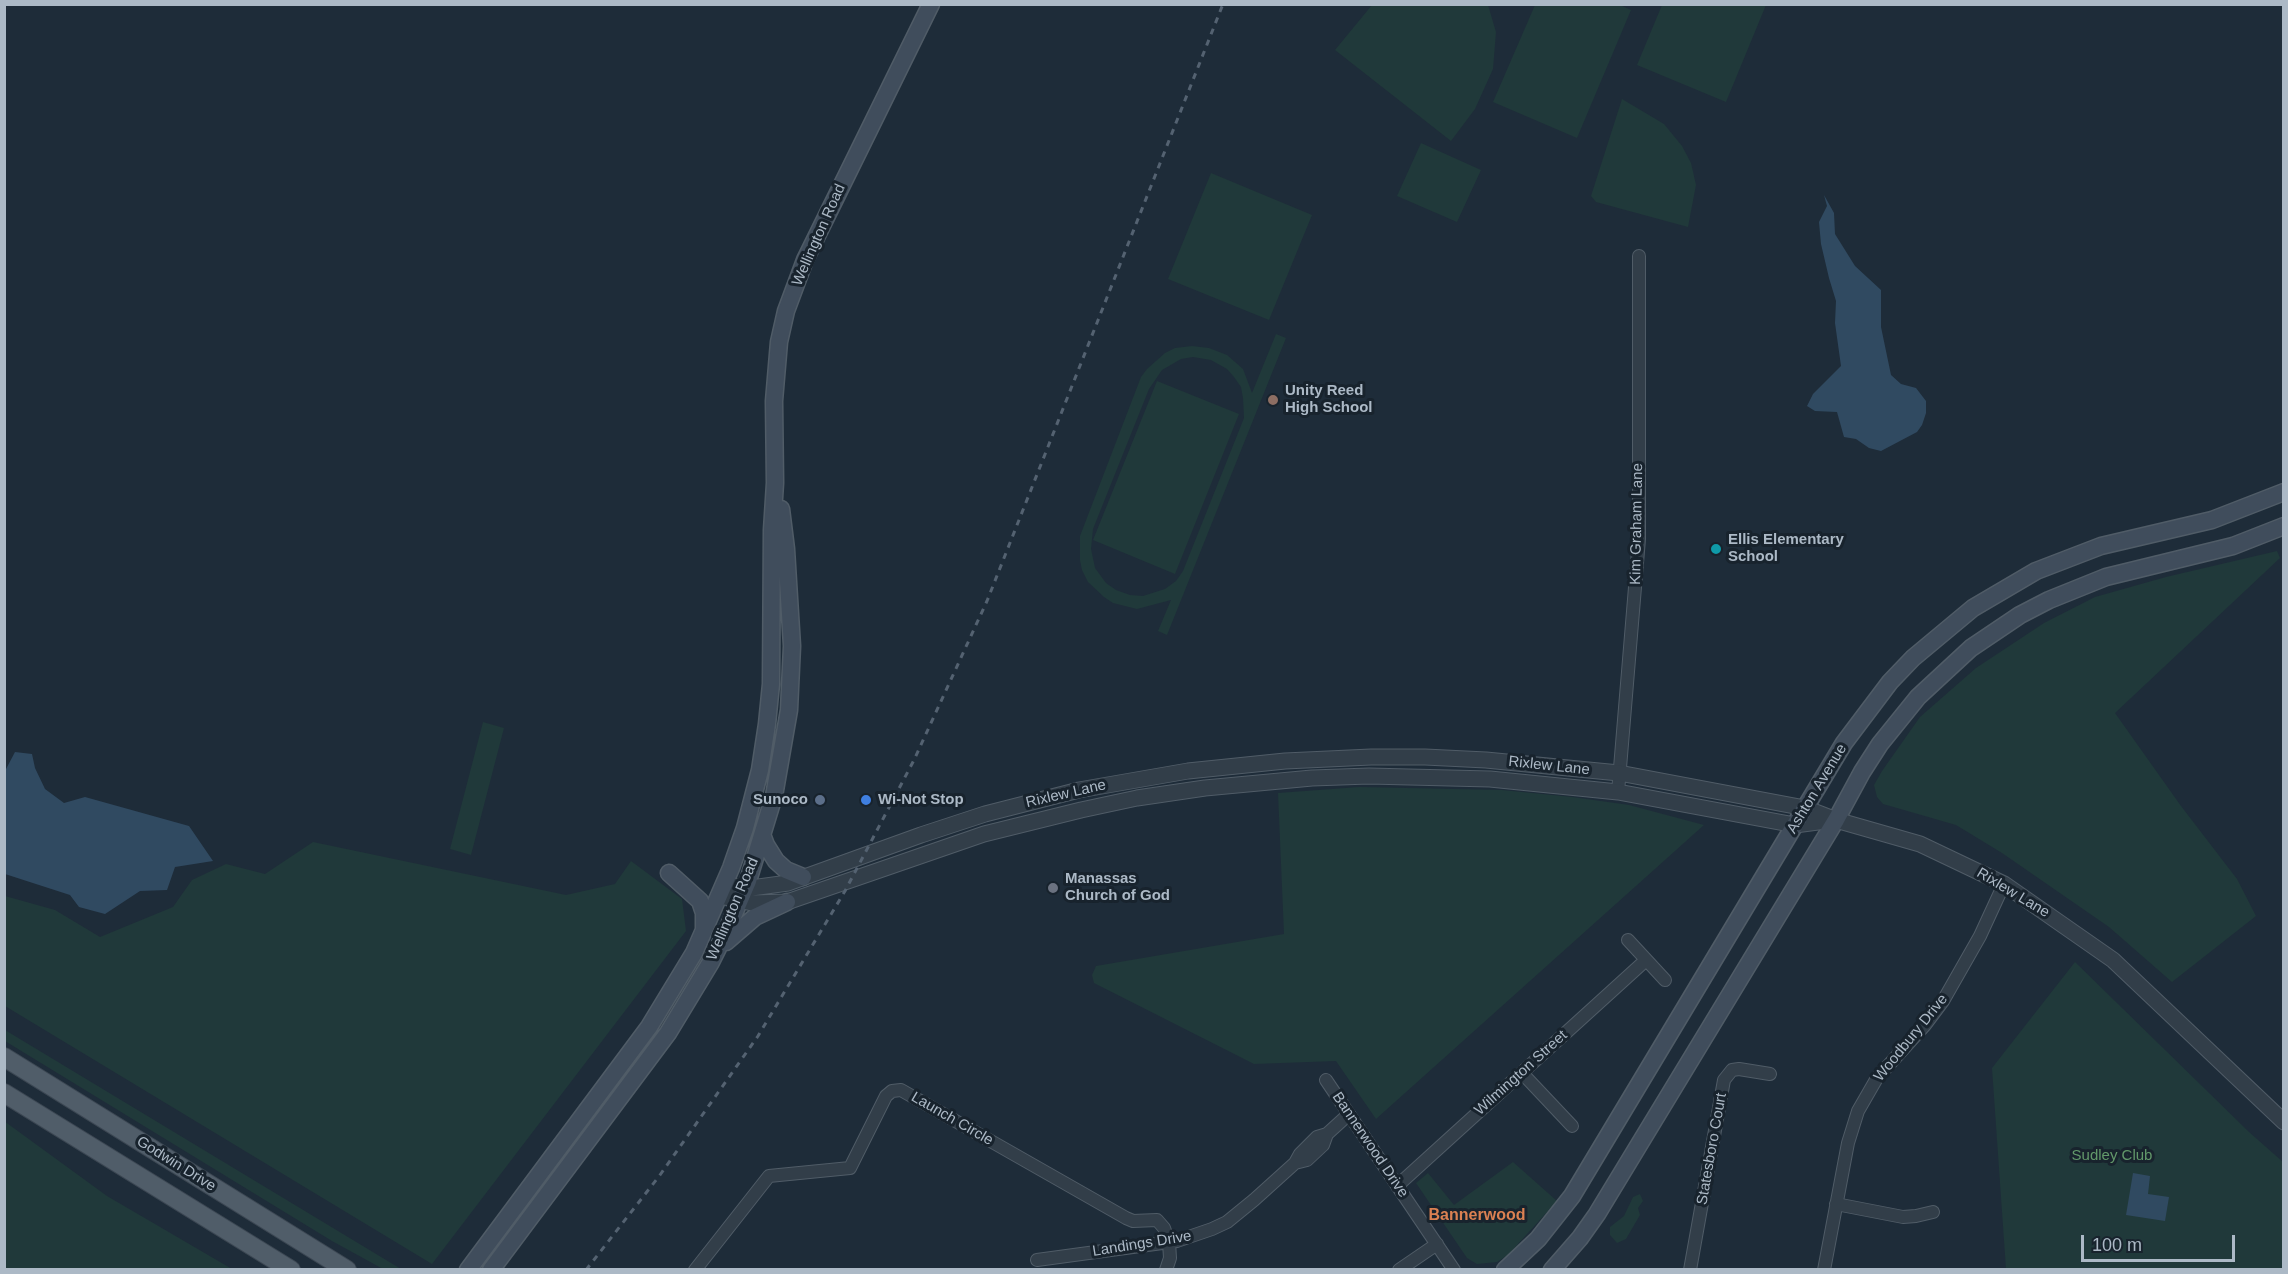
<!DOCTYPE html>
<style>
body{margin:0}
#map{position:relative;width:2288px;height:1274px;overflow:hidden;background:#1e2c39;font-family:Arial,sans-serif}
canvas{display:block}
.frame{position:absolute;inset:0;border:6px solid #acb9c6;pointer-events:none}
.scale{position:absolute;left:2081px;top:1235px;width:154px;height:27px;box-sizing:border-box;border:3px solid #acb9c6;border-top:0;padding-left:8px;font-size:18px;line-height:21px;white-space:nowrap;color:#acb9c6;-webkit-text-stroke:4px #18232d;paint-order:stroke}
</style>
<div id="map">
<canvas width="2288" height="1274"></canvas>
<div class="frame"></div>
<div class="scale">100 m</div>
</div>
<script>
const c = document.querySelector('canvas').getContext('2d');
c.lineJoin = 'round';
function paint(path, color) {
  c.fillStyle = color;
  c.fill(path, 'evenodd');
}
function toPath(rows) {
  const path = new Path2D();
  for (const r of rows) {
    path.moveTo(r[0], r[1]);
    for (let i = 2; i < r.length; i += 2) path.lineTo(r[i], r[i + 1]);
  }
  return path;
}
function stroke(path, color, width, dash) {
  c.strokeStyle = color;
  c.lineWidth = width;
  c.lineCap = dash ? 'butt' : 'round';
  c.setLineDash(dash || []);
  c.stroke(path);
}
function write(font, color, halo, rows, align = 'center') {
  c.font = font + ' Arial,sans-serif';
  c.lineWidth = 6;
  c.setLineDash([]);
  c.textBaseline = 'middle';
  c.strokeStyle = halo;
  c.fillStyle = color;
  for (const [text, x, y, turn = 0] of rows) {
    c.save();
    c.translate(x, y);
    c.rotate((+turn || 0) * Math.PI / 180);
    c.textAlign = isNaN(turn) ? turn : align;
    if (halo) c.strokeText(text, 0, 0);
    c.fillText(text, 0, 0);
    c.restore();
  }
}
paint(toPath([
 [1372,5,1488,5,1496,32,1493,69,1475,109,1451,141,1335,50],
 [1535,5,1620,5,1631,10,1577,138,1493,102],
 [1662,5,1766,5,1726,102,1637,65],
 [1622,99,1664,124,1682,146,1691,163,1696,185,1688,227,1596,202,1591,196],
 [1421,143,1481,170,1457,222,1397,196],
 [1211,173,1312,215,1269,320,1168,279],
 [1276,334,1286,338,1167,635,1158,631,1171,600,1137,609,1113,603,1104,597,1088,582,1082,570,1080,560,1080,536,1141,377,1147,369,1165,353,1175,348,1192,346,1209,348,1227,355,1243,369,1252,393],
 [1193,357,1211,360,1227,369,1234,377,1241,387,1243,398,1244,418,1183,571,1176,581,1165,589,1143,596,1130,595,1116,590,1106,583,1095,568,1091,549,1093,529,1149,389,1162,370,1181,359],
 [1157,381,1239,414,1175,574,1093,540],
 [2277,551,2280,558,2115,713,2181,806,2237,879,2256,916,2172,982,2109,927,2002,853,1956,825,1883,804,1877,797,1874,785,1882,771,1920,717,1976,668,2044,623,2095,597,2166,577],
 [483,722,504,728,471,855,450,849],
 [1359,787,1502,790,1572,797,1629,805,1704,825,1376,1119,1336,1061,1254,1064,1094,983,1092,975,1096,966,1284,934,1278,793],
 [313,842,566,895,615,884,631,861,682,899,686,931,432,1264,5,1006,5,896,55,910,100,937,173,907,192,880,226,864,265,874],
 [2075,962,2249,1132,2283,1162,2283,1269,2006,1269,1992,1068],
 [4,1030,5,1030,401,1269,383,1269,332,1241,5,1041],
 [4,1121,107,1196,232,1269,5,1269],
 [1513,1162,1557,1201,1508,1255,1497,1262,1477,1264,1467,1258,1416,1183,1428,1173,1454,1205],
 [1640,1194,1643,1201,1638,1208,1640,1215,1626,1239,1617,1243,1610,1235,1610,1227,1624,1216,1633,1197]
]), '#20393a');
paint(toPath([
 [1824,195,1834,213,1835,234,1855,266,1881,290,1881,327,1891,375,1901,384,1916,388,1926,401,1926,413,1922,425,1917,432,1881,451,1869,448,1856,439,1844,437,1837,412,1815,411,1807,406,1813,394,1841,366,1835,323,1836,301,1829,278,1821,244,1819,222,1827,206],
 [15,752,32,754,35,768,45,789,64,803,85,797,189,826,213,861,175,867,167,890,140,891,105,914,79,907,70,895,5,874,5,771],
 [2133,1173,2150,1176,2148,1194,2169,1197,2165,1221,2126,1215]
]), '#304a61');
const minor = toPath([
 [1618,792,1639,539,1639,256],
 [1628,940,1665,980],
 [1522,1073,1572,1126],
 [1326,1080,1454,1270],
 [1295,1163,1307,1160,1323,1145,1327,1134],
 [1397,1186,1646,960],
 [1836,1204,1903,1217,1916,1216,1933,1212],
 [1037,1260,1177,1241,1212,1229,1227,1222,1254,1200,1295,1163,1300,1154,1317,1137,1327,1134,1349,1114],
 [695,1270,769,1176,850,1168,886,1096,892,1091,901,1090,1126,1218,1133,1221,1157,1220,1164,1228,1169,1242,1170,1258,1166,1270],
 [1399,1270,1437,1244],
 [1690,1270,1724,1080,1732,1070,1739,1069,1770,1074],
 [1824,1270,1848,1143,1858,1111,1877,1078,1925,1025,1943,1001,1980,936,2004,884]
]);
const tertiary = toPath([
 [725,884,744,889,788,883,921,835,985,814,1079,790,1188,771,1285,761,1371,757,1425,757,1486,760,1619,773,1805,808,1836,820,1920,844,2004,884,2113,960,2284,1122],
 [720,896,752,903,787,902,984,834,1081,810,1137,798,1205,788,1312,778,1369,776,1490,779,1618,792,1795,825,1833,820]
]);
const secondary = toPath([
 [763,837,766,845,776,861,786,870,803,877],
 [669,873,700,901,704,913,704,929],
 [726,942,755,917,787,902],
 [468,1270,649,1027,694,953,731,868,745,828,760,770,767,724,771,684,772,530,775,483,774,401,779,342,786,311,805,260,931,4],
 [491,1270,668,1033,711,962,727,930,748,881,774,796,789,710,792,646,786,549,781,509],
 [1505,1270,1538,1239,1572,1196,1844,743,1890,682,1913,658,1973,608,2036,571,2101,546,2212,520,2284,492],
 [1552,1270,1580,1238,1597,1214,1836,820,1862,772,1880,744,1918,697,1971,648,2020,615,2049,600,2106,577,2233,546,2284,526]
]);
const primary = toPath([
 [4,1057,347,1270],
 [4,1093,291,1270]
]);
stroke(minor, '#505c67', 14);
stroke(tertiary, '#505c67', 17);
stroke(secondary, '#505c67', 19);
stroke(primary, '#3c4753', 20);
stroke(minor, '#323e49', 12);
stroke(tertiary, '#323e49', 15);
stroke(secondary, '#404d5c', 16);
stroke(primary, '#505d69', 18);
stroke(toPath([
 [586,1270,660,1175,758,1036,845,891,914,760,987,601,1223,4]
]), '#546271', 3, [6, 6]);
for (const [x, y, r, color] of [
 [1273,400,6,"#8d6e63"],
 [1716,549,6,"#0f9aa8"],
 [820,800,6,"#5c6f8a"],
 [866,800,6,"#3f7fe0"],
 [1053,888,6,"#6b7280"]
]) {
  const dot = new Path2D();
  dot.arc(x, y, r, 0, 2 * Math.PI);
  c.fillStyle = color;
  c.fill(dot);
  stroke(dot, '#18232d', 2);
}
write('15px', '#acb9c6', '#18232d', [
 ["Wellington Road",819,235,-66],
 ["Kim Graham Lane",1637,524,-89],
 ["Rixlew Lane",1549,766,6],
 ["Ashton Avenue",1817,789,-59],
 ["Rixlew Lane",1066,794,-13],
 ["Rixlew Lane",2013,893,31],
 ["Wellington Road",733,909,-67],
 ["Woodbury Drive",1911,1038,-51],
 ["Wilmington Street",1521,1073,-42],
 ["Launch Circle",952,1119,30],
 ["Bannerwood Drive",1370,1145,56],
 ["Statesboro Court",1712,1149,-80],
 ["Godwin Drive",176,1164,32],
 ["Landings Drive",1142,1244,-9]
]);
write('bold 15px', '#acb9c6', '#18232d', [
 ["Unity Reed",1285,391],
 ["High School",1285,408],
 ["Ellis Elementary",1728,540],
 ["School",1728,557],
 ["Sunoco",808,800,"right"],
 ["Wi-Not Stop",878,800],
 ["Manassas",1065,879],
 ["Church of God",1065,896]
], 'left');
write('15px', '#62986a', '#18232d', [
 ["Sudley Club",2112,1156]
]);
write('bold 16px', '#db8152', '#18232d', [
 ["Bannerwood",1477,1216]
]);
</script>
